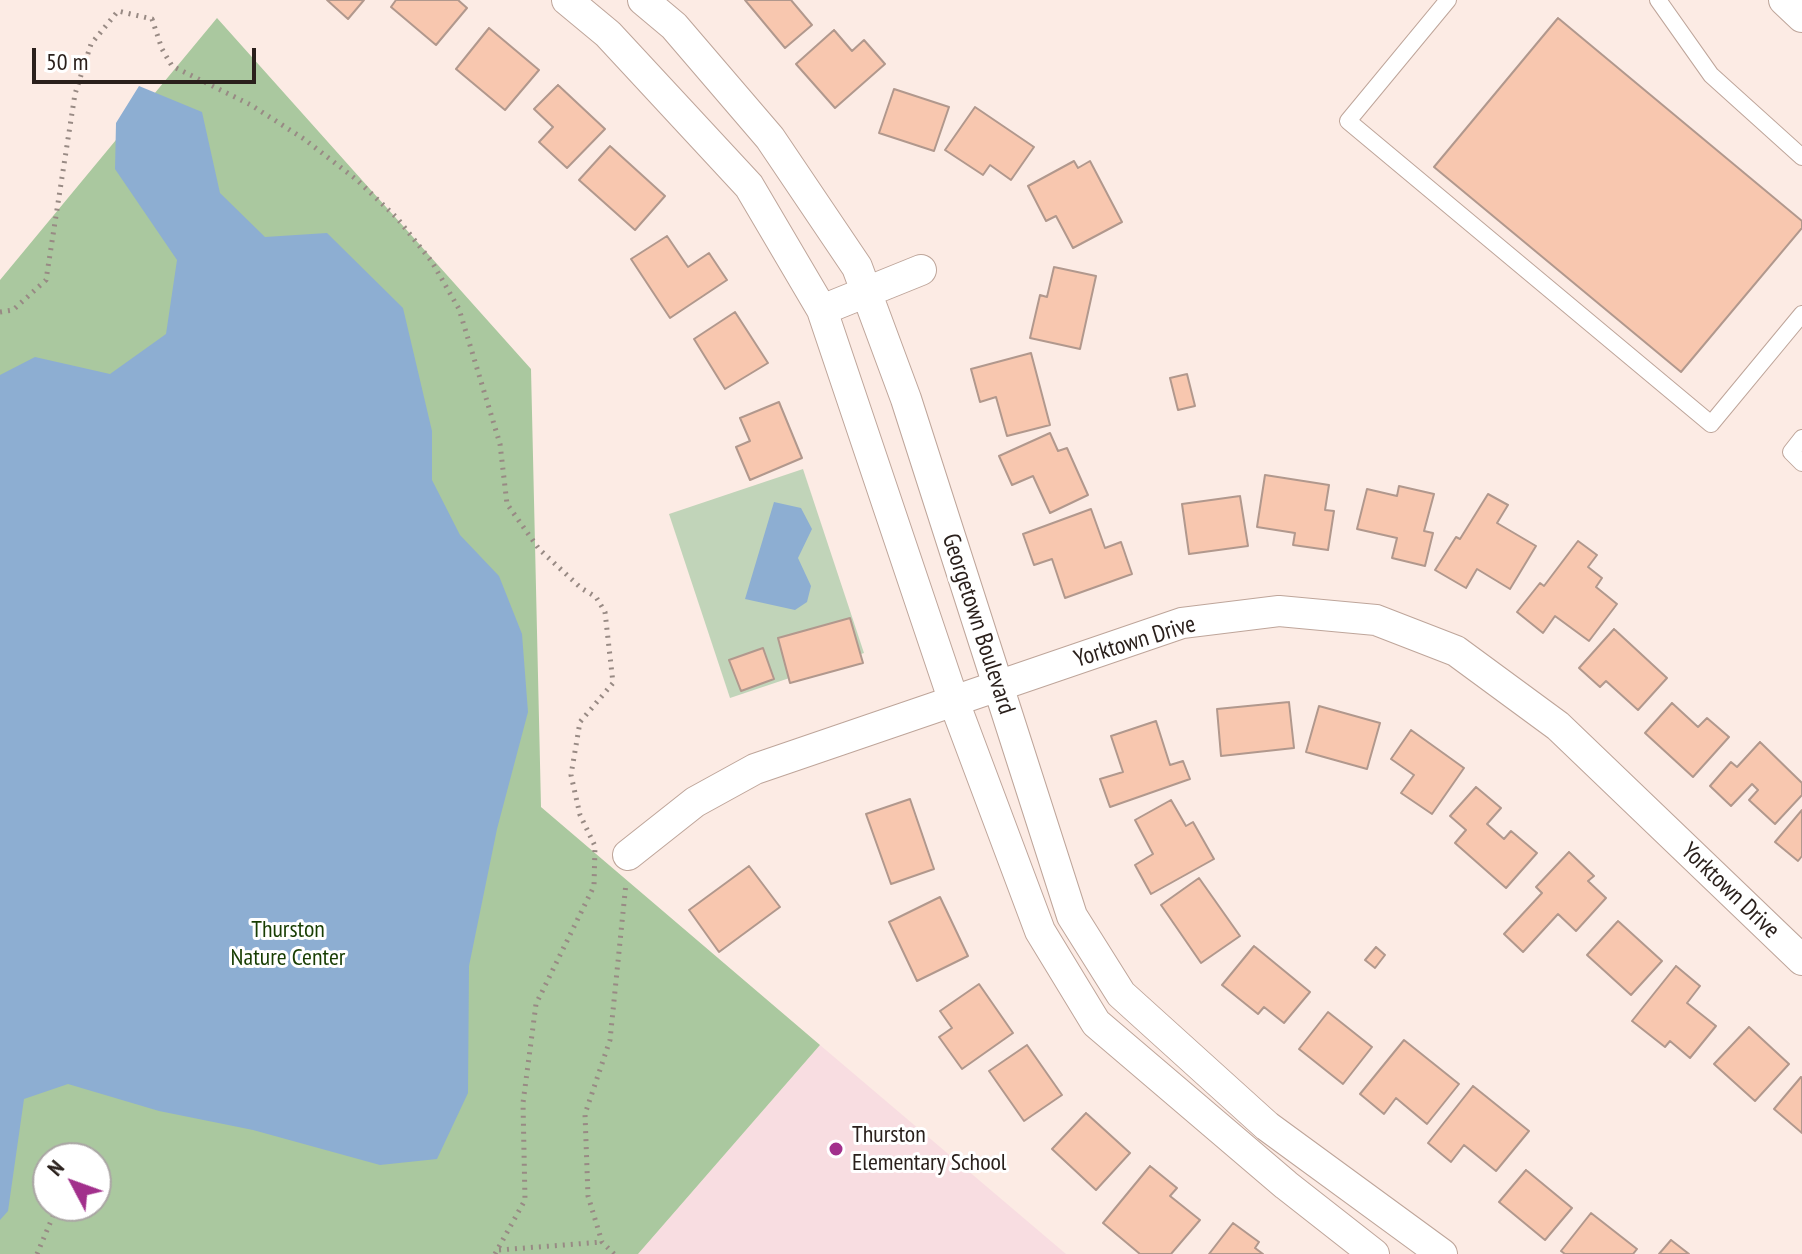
<!DOCTYPE html>
<style>
body{margin:0}
#map{position:relative;width:1802px;height:1254px;overflow:hidden;background:#fcebe4;font-family:"PT Sans Narrow",sans-serif}
canvas{display:block}
.north{position:absolute;left:32px;top:1142px;width:80px;height:80px;box-sizing:border-box;background:#fff;border:2px solid #aaa6a4;border-radius:50%;rotate:311deg;font-size:22px;font-weight:700;line-height:32px;text-align:center;color:#2a201c}
.north::after{content:'';display:block;margin:auto;width:28px;height:36px;background:#a2308c;clip-path:polygon(50% 0,100% 100%,50% 72%,0 100%)}
.scale{position:absolute;left:32px;top:48px;width:224px;height:36px;box-sizing:border-box;border:4px solid #2a201c;border-top:0;padding-left:10px;font-size:24px;line-height:28px;white-space:nowrap;color:#2a201c;-webkit-text-stroke:6px #fff;paint-order:stroke}
</style>
<div id="map">
<canvas width="1802" height="1254"></canvas>
<div class="north">N</div>
<div class="scale">50 m</div>
</div>
<script>
const c = document.querySelector('canvas').getContext('2d');
c.lineJoin = 'round';
function paint(path, color) {
  c.fillStyle = color;
  c.fill(path, 'evenodd');
}
function toPath(rows) {
  const path = new Path2D();
  for (const r of rows) {
    path.moveTo(r[0], r[1]);
    for (let i = 2; i < r.length; i += 2) path.lineTo(r[i], r[i + 1]);
  }
  return path;
}
function stroke(path, color, width, dash) {
  c.strokeStyle = color;
  c.lineWidth = width;
  c.lineCap = dash ? 'butt' : 'round';
  c.setLineDash(dash || []);
  c.stroke(path);
}
function write(font, color, halo, rows, align = 'center') {
  c.font = font + ' "PT Sans Narrow",sans-serif';
  c.lineWidth = 6;
  c.setLineDash([]);
  c.textBaseline = 'middle';
  c.strokeStyle = halo;
  c.fillStyle = color;
  for (const [text, x, y, turn = 0] of rows) {
    c.save();
    c.translate(x, y);
    c.rotate((+turn || 0) * Math.PI / 180);
    c.textAlign = isNaN(turn) ? turn : align;
    if (halo) c.strokeText(text, 0, 0);
    c.fillText(text, 0, 0);
    c.restore();
  }
}
paint(toPath([
 [820,1045,1066,1254,638,1254]
]), '#f8dde1');
paint(toPath([
 [803,469,864,653,730,698,669,514]
]), '#c1d4b9');
paint(toPath([
 [217,18,531,369,541,807,820,1045,638,1254,0,1254,0,280],
 [48,1158,96,1158,96,1206,48,1206]
]), '#aac89f');
paint(toPath([
 [139,86,202,112,220,193,265,237,327,233,403,308,432,431,432,480,460,535,499,576,522,634,528,712,497,829,469,966,468,1093,437,1159,380,1165,253,1130,159,1111,68,1084,24,1099,8,1211,0,1220,0,375,35,357,110,374,166,334,177,260,115,169,116,123],
 [774,502,801,508,812,529,798,558,811,586,807,602,795,610,745,599]
]), '#8daed2');
const building = toPath([
 [327,0,364,0,348,19,327,0],
 [396,0,458,0,467,8,436,45,391,7,396,0],
 [745,0,791,0,812,25,785,48,745,0],
 [1558,18,1802,221,1802,228,1681,372,1434,167,1558,18],
 [489,28,539,70,505,110,456,69,489,28],
 [834,30,852,51,864,40,885,64,835,108,796,64,834,30],
 [558,85,605,129,567,168,539,142,553,127,534,109,558,85],
 [894,89,949,107,934,151,879,133,894,89],
 [975,107,1034,147,1011,180,990,165,983,175,945,150,975,107],
 [610,146,665,196,635,230,579,180,610,146],
 [1074,161,1078,168,1090,161,1122,222,1073,248,1056,216,1046,221,1028,186,1074,161],
 [667,236,688,267,709,253,727,280,670,318,631,259,667,236],
 [1054,267,1096,276,1080,349,1030,338,1040,295,1047,297,1054,267],
 [735,312,768,363,725,389,694,339,735,312],
 [1031,353,1050,425,1007,436,996,397,980,402,971,369,1031,353],
 [1187,374,1195,406,1178,410,1170,378,1187,374],
 [779,402,802,458,750,480,736,447,750,441,740,418,779,402],
 [1050,433,1058,451,1067,448,1088,495,1050,513,1033,476,1012,485,999,456,1050,433],
 [1265,475,1329,485,1325,510,1334,511,1328,550,1293,545,1295,533,1257,527,1265,475],
 [1399,486,1434,494,1424,531,1433,533,1425,566,1392,558,1397,538,1357,529,1367,489,1397,496,1399,486],
 [1488,494,1508,505,1497,523,1536,546,1510,589,1477,569,1466,588,1435,570,1456,537,1460,539,1488,494],
 [1240,496,1248,546,1189,554,1182,504,1240,496],
 [1091,509,1105,548,1121,542,1132,574,1065,598,1052,559,1034,565,1023,534,1091,509],
 [1578,541,1597,555,1588,567,1602,578,1596,587,1617,604,1589,641,1555,616,1543,633,1517,612,1540,583,1544,586,1578,541],
 [850,618,863,663,790,683,778,638,850,618],
 [1614,629,1667,678,1638,710,1606,681,1600,687,1579,668,1614,629],
 [763,648,774,679,741,691,729,660,763,648],
 [1289,702,1294,748,1221,756,1217,709,1289,702],
 [1672,703,1698,727,1707,718,1729,737,1693,777,1645,733,1672,703],
 [1319,706,1380,723,1367,769,1306,752,1319,706],
 [1156,721,1170,765,1183,761,1190,779,1110,807,1100,779,1123,772,1111,736,1156,721],
 [1411,730,1464,768,1432,814,1401,793,1414,775,1391,759,1411,730],
 [1760,742,1802,783,1802,795,1775,824,1749,800,1758,790,1752,784,1731,806,1710,786,1731,762,1737,767,1760,742],
 [1476,787,1501,808,1487,824,1504,839,1511,831,1537,853,1506,888,1455,843,1466,830,1450,816,1476,787],
 [910,799,934,869,891,884,866,814,910,799],
 [1171,800,1186,826,1193,822,1214,859,1151,894,1135,865,1153,854,1135,820,1171,800],
 [1802,810,1802,856,1798,861,1775,842,1802,810],
 [1569,852,1594,876,1588,881,1606,898,1576,931,1558,914,1523,952,1504,934,1542,893,1536,887,1569,852],
 [749,866,780,907,719,952,689,910,749,866],
 [1199,878,1240,936,1201,963,1161,905,1199,878],
 [940,897,968,956,917,981,889,922,940,897],
 [1618,921,1662,961,1631,995,1587,955,1618,921],
 [1254,946,1310,992,1284,1023,1264,1007,1258,1014,1222,985,1254,946],
 [1376,947,1385,955,1375,968,1365,960,1376,947],
 [1676,966,1700,986,1687,1003,1716,1026,1690,1058,1670,1041,1665,1047,1632,1021,1676,966],
 [979,984,1013,1033,962,1069,939,1037,952,1028,940,1011,979,984],
 [1328,1012,1372,1047,1343,1084,1299,1049,1328,1012],
 [1749,1027,1789,1064,1755,1101,1714,1064,1749,1027],
 [1404,1040,1459,1084,1427,1124,1396,1098,1384,1114,1360,1094,1404,1040],
 [1027,1045,1062,1095,1024,1121,989,1071,1027,1045],
 [1801,1077,1802,1078,1802,1133,1774,1109,1801,1077],
 [1473,1086,1529,1131,1496,1171,1464,1145,1451,1162,1428,1143,1473,1086],
 [1086,1113,1130,1153,1096,1190,1052,1149,1086,1113],
 [1150,1166,1177,1188,1170,1196,1200,1220,1171,1254,1140,1254,1103,1223,1150,1166],
 [1526,1170,1572,1208,1545,1240,1499,1202,1526,1170],
 [1591,1213,1637,1249,1633,1254,1565,1254,1561,1251,1591,1213],
 [1233,1223,1259,1242,1255,1248,1263,1254,1209,1254,1233,1223],
 [1671,1240,1689,1254,1659,1254,1671,1240]
]);
paint(building, '#f8c7af');
stroke(building, '#b1988d', 2);
const lane = toPath([
 [1448,0,1348,121,1711,424,1802,314],
 [1658,0,1711,75,1802,157],
 [1802,438,1791,452,1802,463]
]);
const street = toPath([
 [567,0,608,34,749,186,822,310,953,699,1040,931,1096,1023,1286,1185,1374,1254],
 [643,0,674,26,770,138,857,267,906,399,1072,916,1121,994,1267,1126,1442,1254],
 [1784,0,1802,17],
 [822,310,921,270],
 [628,855,695,802,755,769,1182,623,1279,611,1376,620,1456,651,1558,726,1802,960]
]);
stroke(lane, '#bea59a', 18);
stroke(street, '#bea59a', 32);
stroke(toPath([
 [0,312,13,310,46,280,75,94,91,44,118,11,152,19,162,49,172,66,251,105,304,139,357,180,397,218,432,262,459,309,500,444,507,504,539,549,581,588,596,597,605,612,613,683,580,722,571,775,580,815,595,846,594,886,536,1004,523,1103,525,1200,495,1254],
 [499,1250,602,1242],
 [37,1254,56,1209],
 [614,1254,602,1242,588,1196,585,1114,610,1040,626,883]
]), '#988a84', 5, [2, 6]);
stroke(lane, '#fff', 16);
stroke(street, '#fff', 30);
for (const [x, y, r, color] of [
 [836,1149,8,"#a2308c"]
]) {
  const dot = new Path2D();
  dot.arc(x, y, r, 0, 2 * Math.PI);
  c.fillStyle = color;
  c.fill(dot);
  stroke(dot, '#fff', 3);
}
write('24px', '#2a201c', '#fff', [
 ["Georgetown Boulevard",978,624,72],
 ["Yorktown Drive",1135,642,-17],
 ["Yorktown Drive",1730,891,44]
]);
write('24px', '#183e03', '#fff', [
 ["Thurston",288,930],
 ["Nature Center",288,958]
]);
write('24px', '#2a201c', '#fff', [
 ["Thurston",852,1135],
 ["Elementary School",852,1163]
], 'left');
</script>
